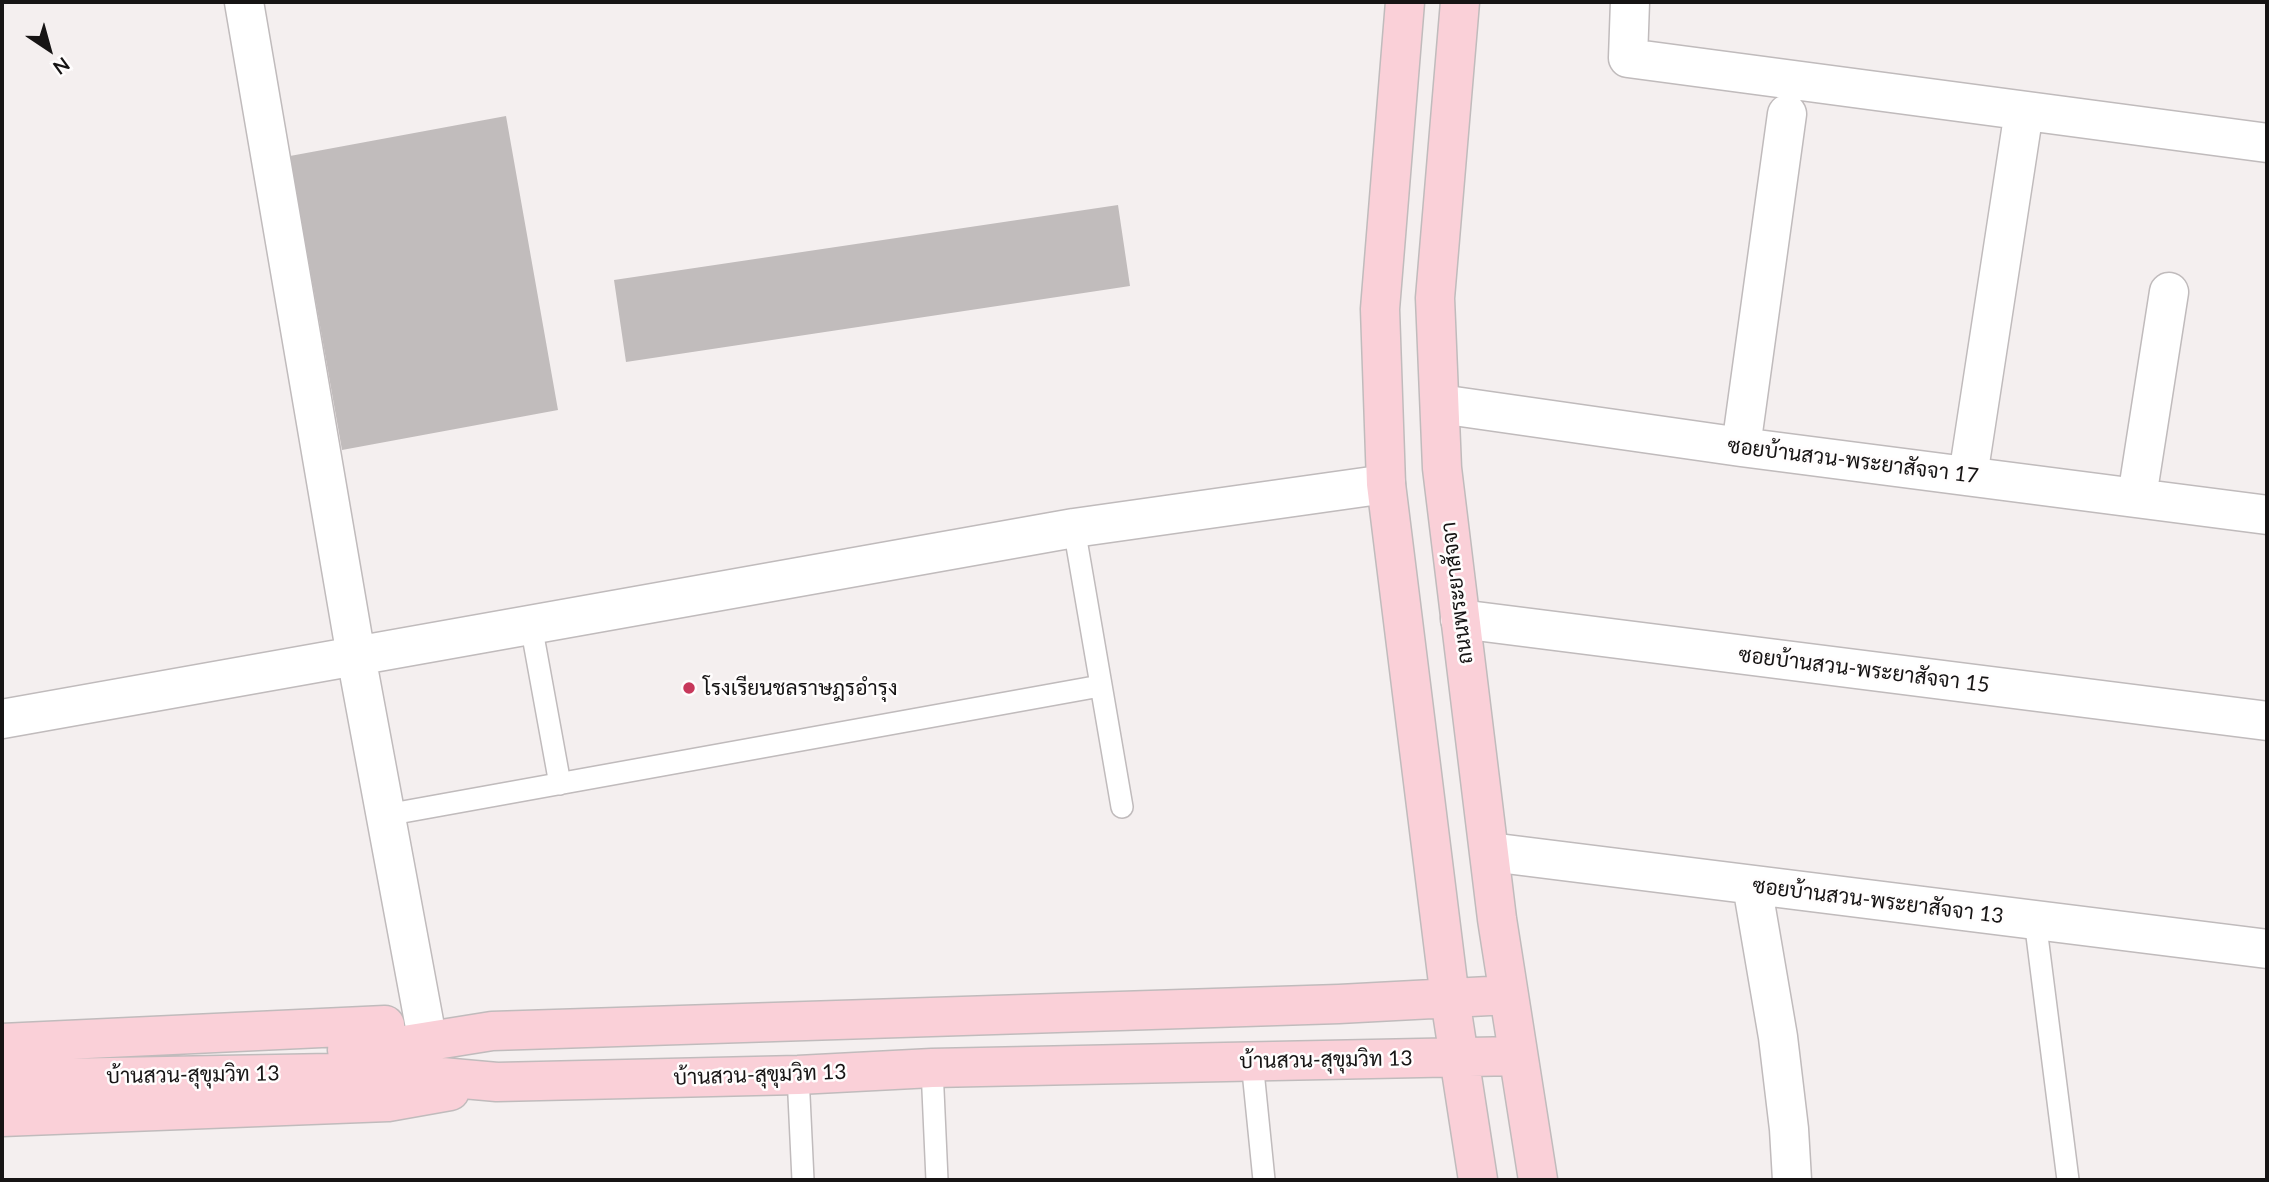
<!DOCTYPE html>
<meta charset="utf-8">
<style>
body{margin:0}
#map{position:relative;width:2269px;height:1182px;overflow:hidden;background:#f4efef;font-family:Lato,sans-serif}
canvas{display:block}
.frame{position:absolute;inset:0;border:4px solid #161414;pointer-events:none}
.north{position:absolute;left:14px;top:14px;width:70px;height:70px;-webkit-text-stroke:5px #fffdfd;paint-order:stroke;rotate:144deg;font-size:19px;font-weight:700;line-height:28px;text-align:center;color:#161414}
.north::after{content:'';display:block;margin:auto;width:24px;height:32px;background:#161414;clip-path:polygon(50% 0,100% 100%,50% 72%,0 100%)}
</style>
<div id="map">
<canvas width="2269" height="1182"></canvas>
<div class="frame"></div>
<div class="north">N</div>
</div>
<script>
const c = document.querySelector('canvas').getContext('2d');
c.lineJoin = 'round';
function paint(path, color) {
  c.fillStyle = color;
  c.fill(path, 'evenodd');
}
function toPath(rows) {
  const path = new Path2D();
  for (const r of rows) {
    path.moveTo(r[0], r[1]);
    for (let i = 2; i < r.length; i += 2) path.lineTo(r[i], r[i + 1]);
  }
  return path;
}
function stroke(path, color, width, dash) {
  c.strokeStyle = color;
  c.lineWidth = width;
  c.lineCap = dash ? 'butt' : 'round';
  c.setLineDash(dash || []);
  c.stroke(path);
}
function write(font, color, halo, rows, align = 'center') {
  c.font = font + ' Lato,Sarabun,sans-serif';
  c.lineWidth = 5;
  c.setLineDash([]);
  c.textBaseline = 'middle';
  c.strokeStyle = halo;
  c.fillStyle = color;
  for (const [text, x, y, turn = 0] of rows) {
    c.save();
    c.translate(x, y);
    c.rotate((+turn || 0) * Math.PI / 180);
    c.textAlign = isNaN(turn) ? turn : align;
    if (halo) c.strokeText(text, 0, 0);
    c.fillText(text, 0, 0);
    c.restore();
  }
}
paint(toPath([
 [506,116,558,410,342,450,290,156],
 [1118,205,1130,286,626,362,614,280]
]), '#c1bcbc');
const lane = toPath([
 [1074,528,1122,807],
 [531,625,560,784],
 [386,815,1100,686],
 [2035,920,2068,1180],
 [1252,1061,1264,1180],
 [932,1068,937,1180],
 [798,1075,803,1180]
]);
const street = toPath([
 [244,2,356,656,425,1027],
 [1630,2,1628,58,2267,143],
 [1440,404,1741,447,2267,515],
 [1741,447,1787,114],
 [1968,476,2024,111],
 [2137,497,2169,292],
 [1460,619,2267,721],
 [2,719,1074,528,1386,484],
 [1490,852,2267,949],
 [1752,885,1778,1037,1789,1129,1792,1180]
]);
const secondary = toPath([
 [1405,2,1380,309,1386,484,1450,999,1478,1180],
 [1460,2,1435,298,1442,468,1497,919,1538,1180],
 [2,1043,385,1025],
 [347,1050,386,1048,492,1031,1339,1004,1508,995],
 [2,1079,386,1072,497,1082,798,1075,932,1068,1518,1056],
 [2,1117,388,1102,450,1091]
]);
stroke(lane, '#c0bbbc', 24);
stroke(street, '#c0bbbc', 41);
stroke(secondary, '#c0bbbc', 41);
stroke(lane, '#fff', 21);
stroke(street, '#fff', 38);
stroke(secondary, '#fad0d8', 38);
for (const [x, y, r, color] of [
 [689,688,7,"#c7385b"]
]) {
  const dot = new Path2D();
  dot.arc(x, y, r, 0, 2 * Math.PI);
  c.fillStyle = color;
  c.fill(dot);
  stroke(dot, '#fffdfd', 2.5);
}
write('21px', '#161414', '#fffdfd', [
 ["ซอยบ้านสวน-พระยาสัจจา 17",1853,461,7],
 ["ถนนพระยาสัจจา",1457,593,-97],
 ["ซอยบ้านสวน-พระยาสัจจา 15",1864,670,7],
 ["ซอยบ้านสวน-พระยาสัจจา 13",1878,901,7],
 ["บ้านสวน-สุขุมวิท 13",1326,1060,-1],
 ["บ้านสวน-สุขุมวิท 13",193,1075,-1],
 ["บ้านสวน-สุขุมวิท 13",760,1075,-2]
]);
write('21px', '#161414', '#fffdfd', [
 ["โรงเรียนชลราษฎรอำรุง",703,688]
], 'left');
</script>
